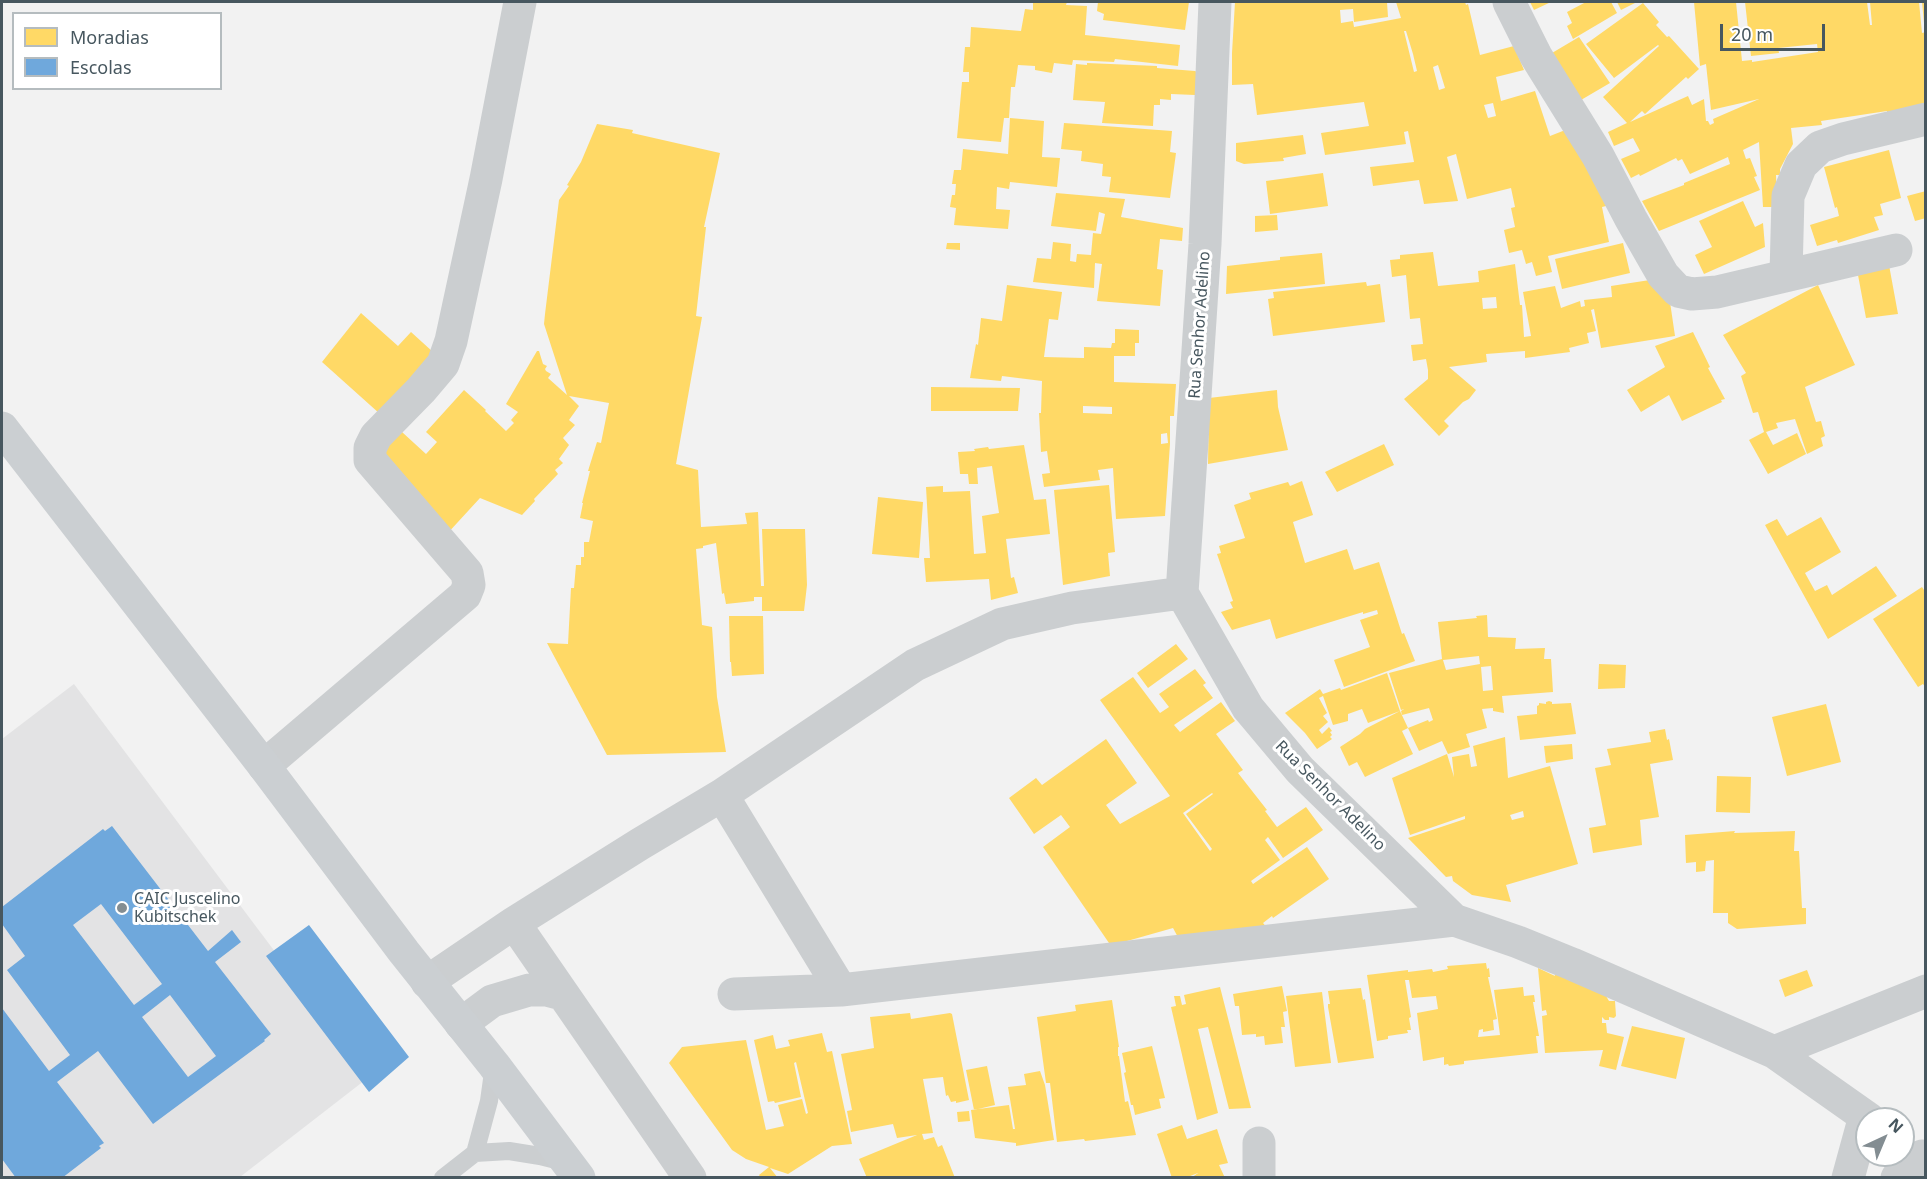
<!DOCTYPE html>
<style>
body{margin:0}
#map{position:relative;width:1927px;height:1179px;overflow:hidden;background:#f2f2f2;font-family:"Noto Sans",sans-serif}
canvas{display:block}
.frame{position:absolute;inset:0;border:3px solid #47575f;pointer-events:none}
.legend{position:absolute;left:12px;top:12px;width:210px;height:78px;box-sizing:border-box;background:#fff;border:2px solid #b5bcbf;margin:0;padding:8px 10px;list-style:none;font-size:18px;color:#47575f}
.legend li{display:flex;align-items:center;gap:12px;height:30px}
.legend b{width:30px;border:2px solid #b5bcbf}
.north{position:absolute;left:1855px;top:1107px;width:60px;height:60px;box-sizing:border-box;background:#fff;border:2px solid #b5bcbf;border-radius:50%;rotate:44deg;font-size:16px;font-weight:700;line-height:24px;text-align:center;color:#47575f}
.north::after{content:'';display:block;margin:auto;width:21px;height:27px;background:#838d92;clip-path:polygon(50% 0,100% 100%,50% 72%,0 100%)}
.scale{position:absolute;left:1720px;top:24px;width:105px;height:27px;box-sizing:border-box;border:3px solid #47575f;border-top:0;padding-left:8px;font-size:18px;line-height:21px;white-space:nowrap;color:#47575f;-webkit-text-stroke:4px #fff;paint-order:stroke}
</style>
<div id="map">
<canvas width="1927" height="1179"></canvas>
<div class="frame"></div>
<ul class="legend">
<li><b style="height:16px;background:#ffd966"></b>Moradias</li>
<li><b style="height:16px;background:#6fa8dc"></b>Escolas</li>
</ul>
<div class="north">N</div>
<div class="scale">20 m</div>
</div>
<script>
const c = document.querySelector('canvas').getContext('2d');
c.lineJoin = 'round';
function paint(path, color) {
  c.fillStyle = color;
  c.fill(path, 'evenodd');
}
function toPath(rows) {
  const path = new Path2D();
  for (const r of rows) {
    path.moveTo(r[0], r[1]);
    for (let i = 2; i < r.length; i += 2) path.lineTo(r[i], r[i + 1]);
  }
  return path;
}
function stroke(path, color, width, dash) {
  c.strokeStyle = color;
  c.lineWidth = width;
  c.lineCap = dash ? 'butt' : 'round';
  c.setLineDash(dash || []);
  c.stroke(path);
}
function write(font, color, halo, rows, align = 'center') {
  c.font = font + ' "Noto Sans",sans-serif';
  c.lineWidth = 6;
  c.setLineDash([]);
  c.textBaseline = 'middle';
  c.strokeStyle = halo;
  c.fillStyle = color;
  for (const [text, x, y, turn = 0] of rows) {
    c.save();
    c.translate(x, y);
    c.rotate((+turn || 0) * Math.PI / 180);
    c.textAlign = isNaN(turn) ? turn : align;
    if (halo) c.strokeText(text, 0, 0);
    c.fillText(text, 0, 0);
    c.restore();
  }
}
paint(toPath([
 [74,684,369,1077,240,1177,2,1178,2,739]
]), '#e3e3e4');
paint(toPath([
 [1033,2,1067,2,1066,5,1087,6,1085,35,1180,45,1178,66,1115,59,1114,62,1073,60,1072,65,1054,63,1052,73,1035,70,1035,66,1018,65,1015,87,1011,87,1009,118,1004,118,1001,142,957,138,962,82,969,82,969,72,963,72,965,47,970,47,971,27,1021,31,1025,9,1033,10],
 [1098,2,1189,2,1185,30,1103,20,1104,14,1097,11],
 [1235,2,1387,2,1388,17,1354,22,1353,9,1340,10,1341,23,1353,21,1354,27,1401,18,1396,2,1465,2,1466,5,1468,4,1480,55,1514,46,1524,70,1496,77,1501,101,1535,91,1550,136,1573,127,1614,204,1602,207,1609,242,1548,256,1552,272,1536,276,1532,262,1526,264,1522,250,1509,253,1504,230,1515,227,1511,208,1515,207,1511,188,1467,199,1456,154,1447,157,1458,201,1424,204,1419,180,1373,186,1370,167,1414,162,1408,131,1404,132,1406,144,1325,155,1321,133,1369,126,1364,102,1257,115,1253,84,1232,85,1232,53],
 [1404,31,1406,31,1413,54,1417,71,1414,72],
 [1438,65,1445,88,1439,90,1433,67],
 [1493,103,1496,116,1488,118,1484,105],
 [1530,2,1551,2,1534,10],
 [1586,2,1611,2,1617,13,1573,39,1567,26,1572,23,1567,12],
 [1617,2,1637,2,1621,10],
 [1694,2,1736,2,1742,61,1752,60,1752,62,1818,52,1817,44,1778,48,1779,53,1751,56,1745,2,1867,2,1870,25,1872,25,1870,2,1919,2,1922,33,1926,32,1926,106,1887,117,1887,111,1821,121,1822,125,1791,128,1793,144,1780,169,1780,175,1776,175,1777,207,1763,207,1759,142,1743,150,1746,159,1750,158,1757,176,1754,177,1760,190,1659,231,1642,201,1684,185,1684,183,1730,164,1728,157,1690,174,1682,159,1678,161,1676,158,1640,176,1639,174,1631,178,1621,159,1640,151,1633,138,1614,146,1608,132,1627,123,1603,97,1659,46,1658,45,1614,78,1586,44,1643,3,1659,22,1656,25,1667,37,1669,36,1699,69,1688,79,1686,77,1645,114,1642,111,1630,122,1688,96,1692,105,1704,99,1706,121,1708,121,1710,125,1714,123,1713,119,1759,99,1711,110,1706,64,1700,66],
 [1922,2,1926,2,1926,23,1924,23],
 [1579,37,1610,83,1581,100,1552,53],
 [1087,63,1157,66,1157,68,1195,71,1197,72,1195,95,1171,94,1171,100,1160,99,1160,105,1154,105,1153,126,1102,123,1105,102,1073,100,1076,64,1087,65],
 [1010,118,1044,121,1042,157,1060,158,1057,187,1010,182,1009,189,997,187,996,209,1010,210,1008,229,954,225,956,208,950,207,952,195,955,195,956,184,952,184,954,170,961,170,963,149,1008,154],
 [1064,123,1172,131,1170,152,1176,153,1170,198,1109,192,1111,177,1102,176,1103,164,1081,161,1082,151,1061,149],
 [597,124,633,130,632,133,720,153,704,227,706,227,696,316,702,317,676,464,698,470,701,527,747,524,745,513,758,512,761,586,764,586,762,529,805,529,807,585,804,611,762,611,762,597,754,597,754,601,726,604,724,593,722,594,716,543,703,546,703,548,696,549,702,625,712,627,717,697,726,752,607,755,547,643,568,644,571,588,574,588,576,565,581,565,581,557,584,557,584,542,589,542,593,521,580,518,583,503,582,503,590,471,588,471,597,442,601,443,609,403,569,396,579,406,569,420,575,425,563,438,569,445,559,459,563,463,555,470,558,474,534,499,535,501,522,515,480,498,435,547,365,471,399,431,322,362,361,313,398,346,411,332,455,372,402,432,426,454,437,442,426,432,464,390,486,410,485,411,506,431,514,423,511,420,518,412,506,404,537,351,539,351,543,364,547,366,545,369,546,371,551,374,548,378,567,395,544,324,545,314,559,200,569,186,567,185,581,162],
 [1303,135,1306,154,1283,158,1284,161,1244,164,1236,161,1236,143],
 [1889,150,1901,198,1880,204,1883,215,1874,217,1879,230,1838,243,1837,240,1817,246,1810,225,1839,216,1837,207,1835,208,1824,167],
 [1323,173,1328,206,1270,214,1266,181],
 [1926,191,1926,218,1915,221,1907,196],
 [1056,193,1125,199,1121,217,1183,228,1182,241,1160,239,1157,269,1163,270,1160,306,1097,301,1102,264,1095,263,1094,288,1033,282,1037,258,1051,259,1053,242,1071,244,1070,261,1076,262,1077,254,1091,255,1093,233,1101,234,1105,214,1099,212,1096,231,1051,226],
 [1743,201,1755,227,1763,223,1765,247,1704,274,1695,255,1712,247,1699,221],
 [1277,215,1278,230,1255,232,1255,216],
 [947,243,960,243,960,250,946,249],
 [1623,243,1630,273,1562,289,1555,259],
 [1433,252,1438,286,1479,282,1478,271,1515,264,1520,305,1522,305,1524,337,1531,336,1523,292,1555,286,1561,308,1580,301,1581,307,1585,306,1584,300,1612,297,1611,286,1650,280,1670,302,1675,336,1601,348,1594,309,1591,310,1596,331,1587,333,1589,343,1569,348,1570,352,1525,358,1525,351,1486,354,1487,362,1449,367,1476,390,1469,399,1463,402,1444,421,1449,426,1439,436,1404,399,1428,379,1428,370,1426,359,1413,361,1411,345,1423,344,1420,318,1410,319,1406,275,1392,277,1390,260,1400,259,1400,255],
 [1496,297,1497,308,1483,309,1482,298],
 [1322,253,1325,284,1226,294,1227,266,1280,260,1280,257],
 [1889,265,1898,314,1866,318,1858,275],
 [1366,282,1367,286,1380,284,1385,322,1273,336,1268,299,1274,298,1273,292],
 [1007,285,1062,292,1058,320,1049,319,1044,357,1084,358,1084,347,1111,348,1112,343,1115,343,1115,329,1139,330,1139,343,1135,343,1135,356,1114,356,1114,382,1176,384,1174,416,1170,416,1170,444,1165,516,1116,519,1113,468,1098,470,1100,480,1044,487,1042,474,1050,473,1047,451,1041,452,1039,413,1041,413,1042,381,1002,376,1001,381,970,378,976,344,978,345,981,318,1002,321],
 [1083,406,1112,407,1112,414,1083,413],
 [1167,433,1168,443,1161,444,1161,434],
 [1818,285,1855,365,1805,387,1816,422,1821,421,1825,436,1821,438,1823,446,1807,454,1795,419,1776,423,1778,428,1766,432,1773,445,1797,433,1806,454,1768,474,1749,440,1764,432,1758,412,1753,413,1741,376,1746,373,1723,335],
 [1693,332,1710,367,1708,368,1725,399,1721,400,1722,402,1682,421,1669,395,1641,412,1627,390,1665,367,1655,346],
 [931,387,1020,388,1018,411,931,411],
 [1277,390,1278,407,1288,450,1208,464,1209,398],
 [1384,444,1394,465,1337,492,1325,472],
 [1024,445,1034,500,1046,499,1050,534,1006,539,1011,578,1014,577,1018,593,991,600,989,579,926,582,924,558,930,558,926,487,943,486,943,492,970,491,974,554,986,553,982,516,999,513,992,466,977,468,978,484,969,484,968,474,960,474,958,452,975,451,974,449,988,447,989,449],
 [1302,481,1313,515,1293,522,1305,563,1347,549,1354,570,1379,562,1402,634,1404,633,1415,661,1344,687,1334,660,1370,647,1360,620,1378,614,1377,610,1363,614,1363,612,1276,639,1270,619,1232,630,1221,612,1233,608,1230,602,1233,601,1217,554,1221,553,1219,546,1245,538,1234,505,1251,499,1249,493,1288,482,1290,486],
 [1109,485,1115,552,1108,553,1110,576,1063,585,1054,490],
 [878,497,923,502,919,558,872,554],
 [1821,517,1841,552,1805,573,1815,591,1827,585,1832,595,1876,566,1897,596,1828,639,1765,525,1777,519,1787,536],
 [1922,587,1926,593,1926,688,1923,684,1918,687,1873,619],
 [1487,615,1488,637,1516,638,1515,649,1545,648,1544,659,1551,659,1553,692,1502,696,1504,713,1493,711,1493,708,1482,709,1487,728,1466,734,1470,747,1448,754,1442,741,1419,751,1408,728,1428,720,1429,722,1433,720,1429,708,1402,715,1401,711,1404,709,1401,710,1389,673,1442,659,1438,622,1477,618,1476,616],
 [1479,656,1480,664,1446,670,1443,660],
 [1491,666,1493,690,1483,691,1481,667],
 [729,616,763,616,764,674,732,676,731,662,730,662],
 [1176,644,1188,659,1148,688,1137,673],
 [1599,664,1626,665,1625,688,1598,689],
 [1195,669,1206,683,1203,685,1213,698,1174,725,1180,732,1221,702,1235,721,1216,734,1243,770,1238,773,1267,810,1265,811,1277,827,1306,807,1323,830,1283,858,1268,837,1265,840,1280,860,1251,881,1253,884,1307,847,1329,879,1273,918,1272,916,1263,923,1269,930,1180,941,1173,928,1113,945,1109,943,1043,847,1070,827,1061,815,1034,834,1009,798,1036,778,1042,785,1106,739,1137,783,1106,805,1120,824,1170,796,1100,700,1133,677,1160,713,1169,707,1159,694],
 [1212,793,1213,794,1186,814,1212,849,1210,851,1183,813],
 [1387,673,1400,711,1368,723,1362,709,1348,714,1348,721,1333,725,1323,696,1319,698,1327,713,1323,716,1328,722,1319,730,1322,734,1329,727,1332,731,1330,732,1332,735,1330,737,1332,739,1317,749,1305,733,1285,713,1320,689,1323,694,1340,688,1341,690],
 [1549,701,1552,702,1552,704,1571,703,1576,734,1520,740,1517,716,1537,714,1537,706,1539,705,1539,703,1546,704,1546,702],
 [1826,704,1841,762,1787,776,1772,717],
 [1400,711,1408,728,1402,731,1413,754,1365,777,1357,762,1349,766,1340,747,1360,734,1365,729],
 [1665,729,1667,740,1669,739,1673,760,1650,764,1659,817,1640,820,1642,845,1593,853,1589,828,1606,825,1595,768,1611,765,1607,749,1651,742,1649,732],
 [1505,737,1508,778,1550,766,1578,864,1506,885,1511,902,1472,895,1453,881,1452,876,1446,877,1408,838,1465,819,1465,816,1410,835,1392,778,1447,754,1454,777,1452,757,1469,754,1471,767,1477,766,1473,746],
 [1523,811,1524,817,1512,820,1510,815],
 [1572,744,1573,759,1546,763,1544,746],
 [1717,776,1751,777,1750,813,1716,812],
 [1735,831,1734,833,1795,831,1794,851,1799,851,1802,908,1806,908,1806,924,1737,929,1728,923,1728,913,1713,913,1714,860,1706,861,1705,871,1696,872,1696,862,1686,863,1685,835],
 [1486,963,1487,969,1489,968,1490,977,1488,977,1497,1019,1493,1020,1494,1030,1483,1032,1483,1029,1479,1030,1478,1037,1500,1035,1494,990,1523,987,1524,996,1534,995,1535,1002,1533,1002,1539,1036,1536,1036,1538,1053,1464,1061,1464,1064,1449,1066,1448,1064,1444,1065,1444,1057,1423,1061,1417,1013,1438,1009,1436,996,1412,998,1409,980,1405,980,1411,1017,1409,1018,1411,1030,1407,1030,1408,1033,1388,1036,1388,1039,1377,1041,1367,975,1408,970,1408,972,1432,969,1433,972,1448,969,1447,966],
 [1538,968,1555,976,1554,968,1606,996,1609,1001,1615,1001,1616,1016,1614,1018,1609,1017,1609,1020,1605,1020,1602,1017,1602,1023,1606,1023,1607,1033,1624,1037,1616,1070,1599,1066,1603,1050,1545,1053,1542,1016,1547,1015,1546,1010,1542,1011],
 [1807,970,1813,986,1785,997,1779,980],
 [1282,986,1287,1011,1283,1012,1285,1027,1281,1027,1283,1043,1265,1045,1264,1036,1256,1037,1256,1034,1242,1035,1239,1006,1235,1006,1233,994],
 [1220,987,1251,1108,1229,1109,1208,1027,1198,1029,1218,1113,1197,1120,1171,1007,1176,1006,1174,996,1180,996,1182,1005,1186,1004,1184,995],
 [1361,988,1363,1000,1365,999,1374,1058,1338,1063,1328,1007,1328,1004,1330,1004,1328,991],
 [1322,992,1331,1063,1295,1067,1286,996],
 [1112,1000,1119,1047,1118,1047,1118,1056,1119,1056,1125,1102,1128,1101,1136,1135,1085,1141,1084,1139,1057,1142,1050,1083,1046,1083,1037,1017,1076,1011,1075,1005],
 [910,1013,911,1019,950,1013,952,1014,969,1100,956,1103,956,1101,951,1102,948,1095,946,1096,943,1077,923,1079,933,1133,922,1134,924,1140,934,1137,938,1147,942,1145,955,1178,867,1178,859,1159,917,1135,897,1138,893,1124,851,1132,847,1111,852,1110,841,1054,874,1048,870,1017],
 [1632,1026,1685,1038,1676,1079,1621,1066],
 [822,1033,827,1052,832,1051,852,1144,832,1146,788,1174,770,1168,778,1178,761,1178,759,1175,769,1167,746,1159,732,1150,669,1063,682,1047,746,1040,766,1130,784,1126,778,1105,802,1099,806,1114,808,1113,796,1062,794,1063,801,1097,775,1103,774,1101,768,1102,754,1040,773,1035,776,1049,790,1046,788,1040],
 [1152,1046,1165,1098,1159,1099,1161,1108,1135,1115,1133,1105,1131,1105,1124,1073,1126,1072,1122,1053],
 [987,1066,995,1105,974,1110,966,1070],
 [1040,1071,1045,1085,1054,1140,1016,1146,1016,1143,975,1138,971,1110,1009,1105,1013,1129,1015,1129,1008,1087,1026,1085,1024,1074],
 [969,1111,970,1121,958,1122,957,1112],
 [1182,1125,1187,1139,1217,1129,1228,1163,1219,1165,1225,1178,1191,1178,1198,1173,1185,1178,1172,1178,1157,1134]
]), '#ffd966');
paint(toPath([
 [112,826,208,951,232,930,241,942,215,962,271,1034,264,1040,265,1041,153,1124,98,1051,57,1082,104,1143,99,1146,101,1148,62,1178,16,1178,2,1159,2,1008,49,1071,70,1055,7,970,25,956,2,924,2,907,103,829,105,831],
 [101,904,162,984,134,1005,73,925],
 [170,995,216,1056,188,1077,142,1017],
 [309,925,409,1057,369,1092,266,956]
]), '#6fa8dc');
stroke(toPath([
 [475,1153,489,1101,494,1065],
 [443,1178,475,1153,509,1151,540,1156,564,1162]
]), '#cbced0', 18);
stroke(toPath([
 [1215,2,1205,244,1182,593,1248,708,1300,770,1454,920,1518,942,1572,964,1774,1052,1869,1119],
 [1509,2,1536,56,1598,156,1631,219,1663,275,1678,291,1692,294,1717,292,1896,250],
 [1786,275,1788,196,1801,165,1820,147,1843,139,1926,119],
 [264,766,465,595,469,585,467,573,370,460,370,448,376,436,421,390,443,364,451,341,486,179,520,2],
 [722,795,841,990],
 [514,923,690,1178],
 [427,982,514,923,640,844,722,795,915,665,1002,624,1072,608,1182,593],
 [734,994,841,990,1454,920],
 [461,1024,492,1001,529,990,547,990,562,994],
 [1774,1052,1926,991],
 [1259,1143,1259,1178],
 [1848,1178,1865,1116],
 [1897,1178,1922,1156]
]), '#cbced0', 33);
stroke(toPath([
 [2,428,264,766,404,952,494,1065,579,1178]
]), '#cbcfd2', 33);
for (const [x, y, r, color] of [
 [122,908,6,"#838d92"]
]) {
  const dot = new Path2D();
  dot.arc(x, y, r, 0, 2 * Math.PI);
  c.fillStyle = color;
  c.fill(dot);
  stroke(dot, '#fff', 2);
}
write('16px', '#47575f', '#fff', [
 ["Rua Senhor Adelino",1200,325,-86],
 ["Rua Senhor Adelino",1330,796,45]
]);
write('16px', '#47575f', '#fff', [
 ["CAIC Juscelino",134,899],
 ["Kubitschek",134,917]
], 'left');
</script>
